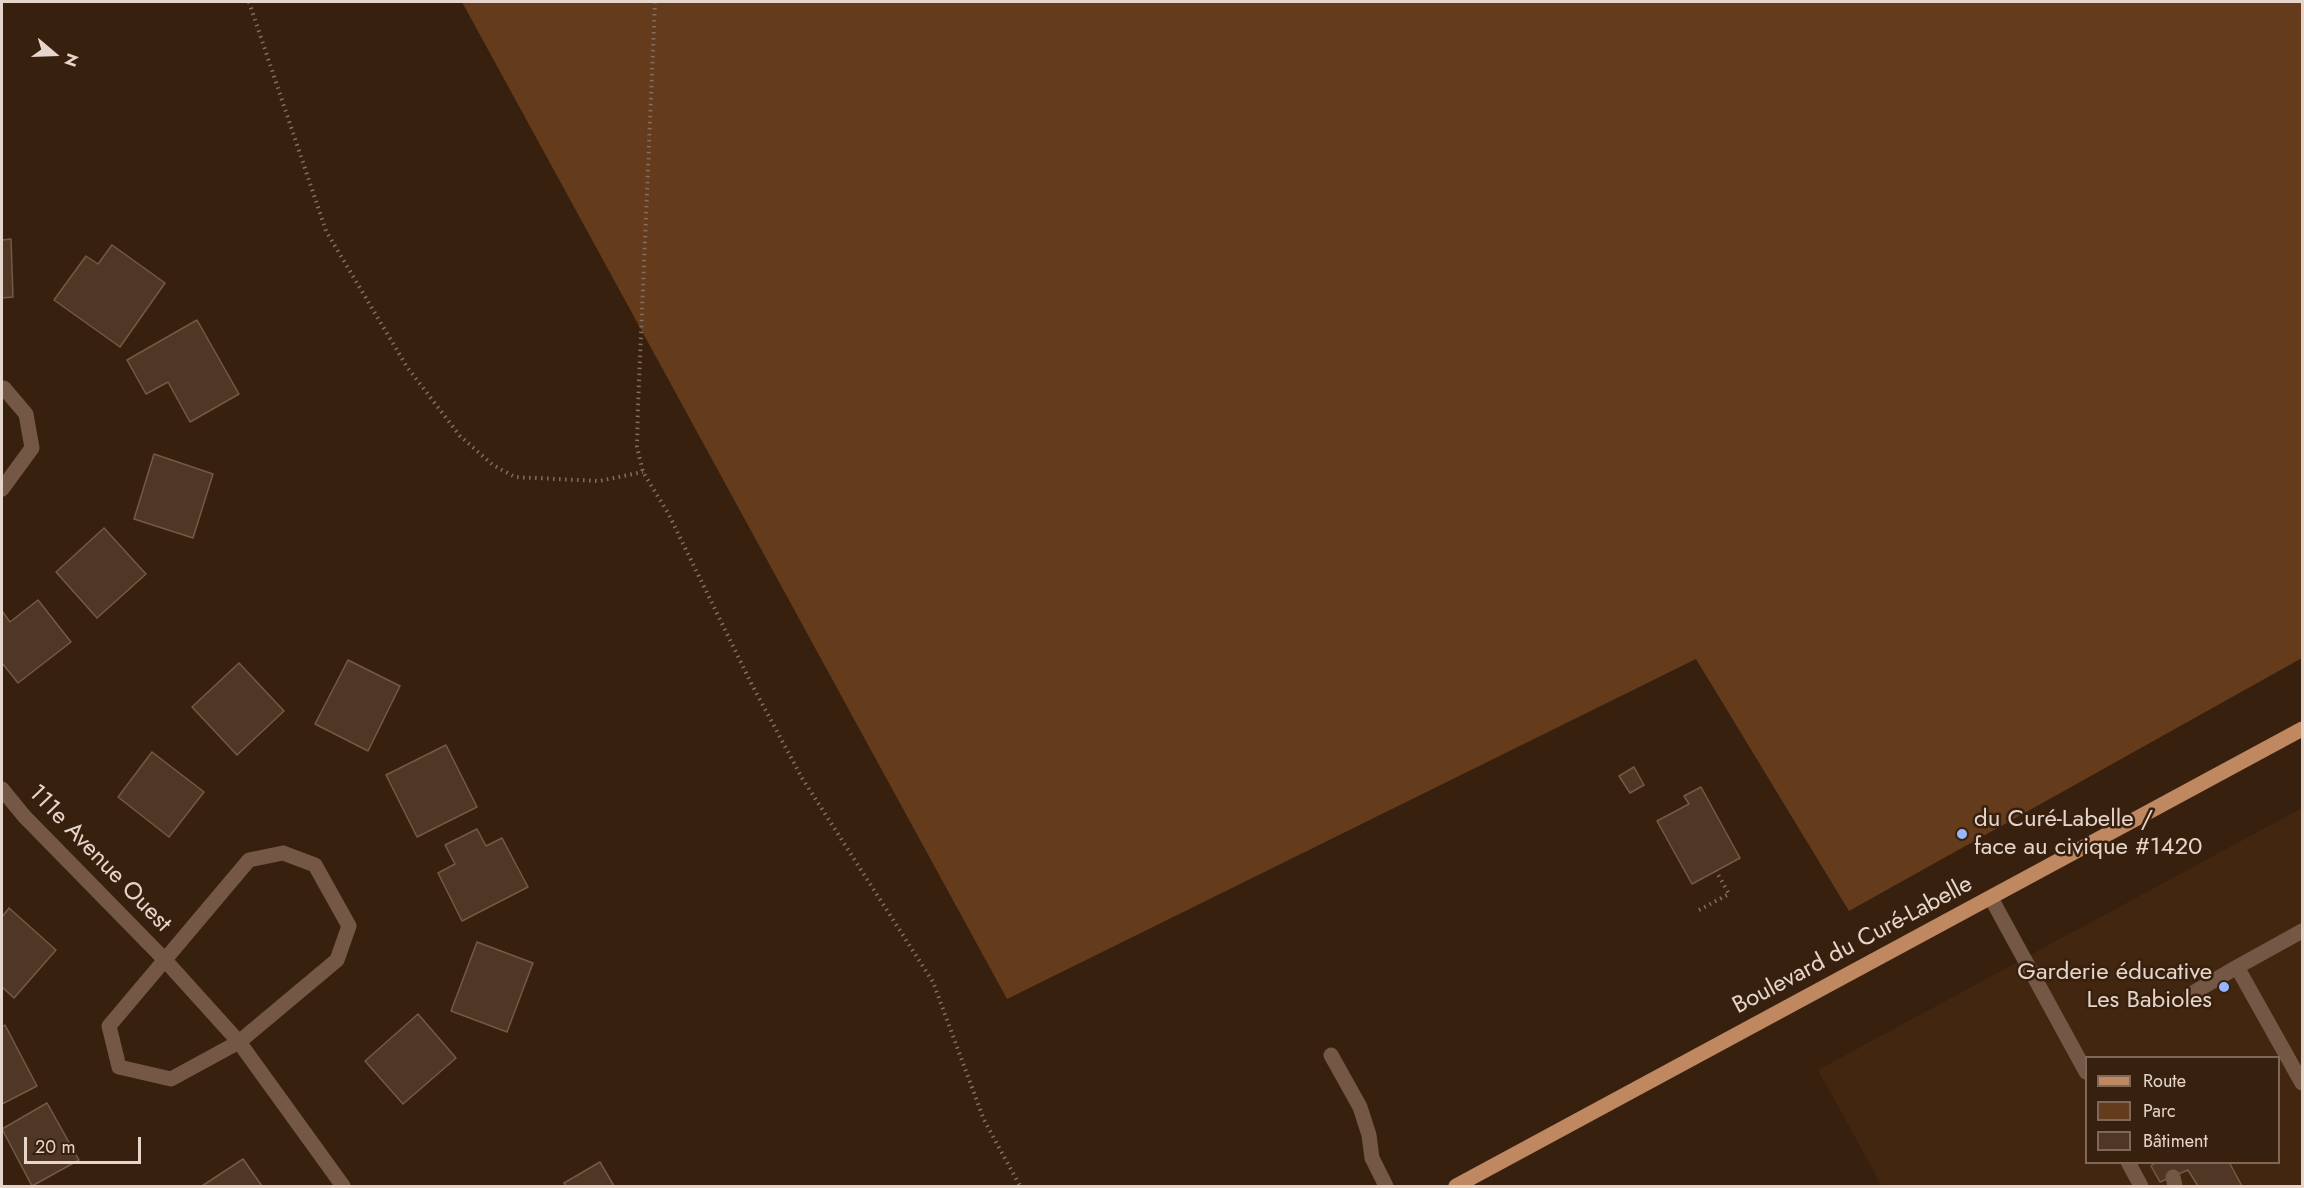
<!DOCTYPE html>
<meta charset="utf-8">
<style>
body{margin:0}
#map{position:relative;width:2304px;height:1188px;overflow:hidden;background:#38200f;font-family:Jost,sans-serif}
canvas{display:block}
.frame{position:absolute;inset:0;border:3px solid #e5d5ca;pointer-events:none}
.legend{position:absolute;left:2085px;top:1056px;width:195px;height:108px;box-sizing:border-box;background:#38200f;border:2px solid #7d685a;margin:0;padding:8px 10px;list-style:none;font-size:18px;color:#e5d5ca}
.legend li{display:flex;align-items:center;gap:12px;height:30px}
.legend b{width:30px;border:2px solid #7d685a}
.north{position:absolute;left:24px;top:24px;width:60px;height:60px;-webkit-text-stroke:4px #38200f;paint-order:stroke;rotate:109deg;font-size:16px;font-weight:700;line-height:24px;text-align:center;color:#e5d5ca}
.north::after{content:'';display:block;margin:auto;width:21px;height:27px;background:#e5d5ca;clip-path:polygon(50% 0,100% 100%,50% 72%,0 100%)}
.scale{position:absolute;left:24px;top:1137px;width:117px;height:27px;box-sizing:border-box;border:3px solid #e5d5ca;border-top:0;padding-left:8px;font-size:18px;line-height:21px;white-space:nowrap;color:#e5d5ca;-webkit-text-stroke:4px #38200f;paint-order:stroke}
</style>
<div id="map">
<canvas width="2304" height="1188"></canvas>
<div class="frame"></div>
<ul class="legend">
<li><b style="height:8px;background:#c08860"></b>Route</li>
<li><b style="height:16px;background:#643b1b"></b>Parc</li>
<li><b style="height:16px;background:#503725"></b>Bâtiment</li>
</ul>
<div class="north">N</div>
<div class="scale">20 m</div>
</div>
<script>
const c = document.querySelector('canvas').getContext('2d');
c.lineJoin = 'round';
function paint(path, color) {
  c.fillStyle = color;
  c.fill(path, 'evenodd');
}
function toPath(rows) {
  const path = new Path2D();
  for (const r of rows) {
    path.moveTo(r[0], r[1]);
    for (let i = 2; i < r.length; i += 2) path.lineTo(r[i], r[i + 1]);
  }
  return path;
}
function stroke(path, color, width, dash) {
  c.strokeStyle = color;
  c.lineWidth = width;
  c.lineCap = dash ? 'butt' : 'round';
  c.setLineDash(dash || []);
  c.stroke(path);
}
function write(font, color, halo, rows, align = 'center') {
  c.font = font + ' Jost,sans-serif';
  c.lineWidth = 5;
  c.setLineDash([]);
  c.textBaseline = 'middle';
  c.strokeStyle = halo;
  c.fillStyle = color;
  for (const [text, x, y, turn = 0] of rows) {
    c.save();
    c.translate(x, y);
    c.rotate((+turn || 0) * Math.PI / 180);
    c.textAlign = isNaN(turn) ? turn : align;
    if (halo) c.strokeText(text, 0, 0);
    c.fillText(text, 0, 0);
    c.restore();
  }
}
paint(toPath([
 [2302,808,2302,1186,1882,1186,1818,1070],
 [2086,1058,2278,1058,2278,1162,2086,1162]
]), '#43260f');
paint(toPath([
 [462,2,2302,2,2302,658,1849,911,1696,659,1007,999]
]), '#643b1b');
const building = toPath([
 [11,239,13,297,2,298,2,240,11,239],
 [112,245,165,283,120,347,54,300,86,256,98,264,112,245],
 [197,320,239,394,190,422,168,382,146,394,127,360,197,320],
 [154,454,213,474,193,538,134,519,154,454],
 [104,528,146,574,97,618,56,572,104,528],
 [38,600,71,642,18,683,2,663,2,611,10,622,38,600],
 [348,660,400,686,368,751,315,724,348,660],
 [239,663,284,711,237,755,192,707,239,663],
 [446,745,477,807,417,837,386,775,446,745],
 [152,752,204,792,169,837,118,797,152,752],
 [1634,767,1644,785,1630,793,1619,776,1634,767],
 [1701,787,1740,858,1692,884,1657,821,1689,804,1684,796,1701,787],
 [477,829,486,846,502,838,528,887,462,921,438,873,455,864,445,845,477,829],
 [9,908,56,950,14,998,2,987,2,917,9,908],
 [477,942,533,963,507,1032,451,1011,477,942],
 [418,1014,456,1058,403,1104,365,1061,418,1014],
 [5,1025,37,1086,2,1104,2,1027,5,1025],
 [47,1103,79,1160,32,1186,2,1129,47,1103],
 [243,1159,262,1186,202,1186,243,1159],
 [600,1162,614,1186,566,1186,564,1183,600,1162],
 [2156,1162,2229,1162,2242,1186,2198,1186,2188,1170,2160,1182,2151,1166,2156,1162]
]);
paint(building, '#503725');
stroke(building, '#745946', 1.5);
stroke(toPath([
 [249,2,326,231,407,367,460,436,493,465,515,477,599,481,643,472],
 [655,2,638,406,637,447,643,472,668,513,752,685,802,778,933,982,984,1120,1020,1186],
 [1699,910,1729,894,1716,871]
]), '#836f61', 4, [1.5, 4.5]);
stroke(toPath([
 [1991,898,2086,1072],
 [2302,931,2237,967,2302,1083],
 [2191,994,2237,967],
 [1331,1055,1360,1107,1369,1135,1372,1158,1386,1186],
 [2128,1162,2141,1186],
 [2173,1177,2175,1186]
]), '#745845', 15);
stroke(toPath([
 [2,388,4,388,26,414,32,448,2,489],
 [2,789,24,816,164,959,239,1042,343,1186],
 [283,853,315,865,349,926,337,960,239,1042,171,1079,119,1067,109,1026,249,860,283,853]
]), '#745845', 15);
stroke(toPath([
 [1456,1186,2302,729]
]), '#c08860', 15);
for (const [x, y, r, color] of [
 [1962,834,6,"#97b6fd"],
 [2224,987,6,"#97b6fd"]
]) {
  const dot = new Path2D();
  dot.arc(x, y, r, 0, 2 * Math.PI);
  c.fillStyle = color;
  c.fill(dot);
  stroke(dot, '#38200f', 2);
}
write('24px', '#e5d5ca', '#38200f', [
 ["du Curé-Labelle /",1974,820],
 ["face au civique #1420",1974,848],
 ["Garderie éducative",2212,973,"right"],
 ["Les Babioles",2212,1001,"right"]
], 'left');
write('24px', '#e5d5ca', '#38200f', [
 ["111e Avenue Ouest",99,859,46],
 ["Boulevard du Curé-Labelle",1853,946,-28]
]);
</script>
